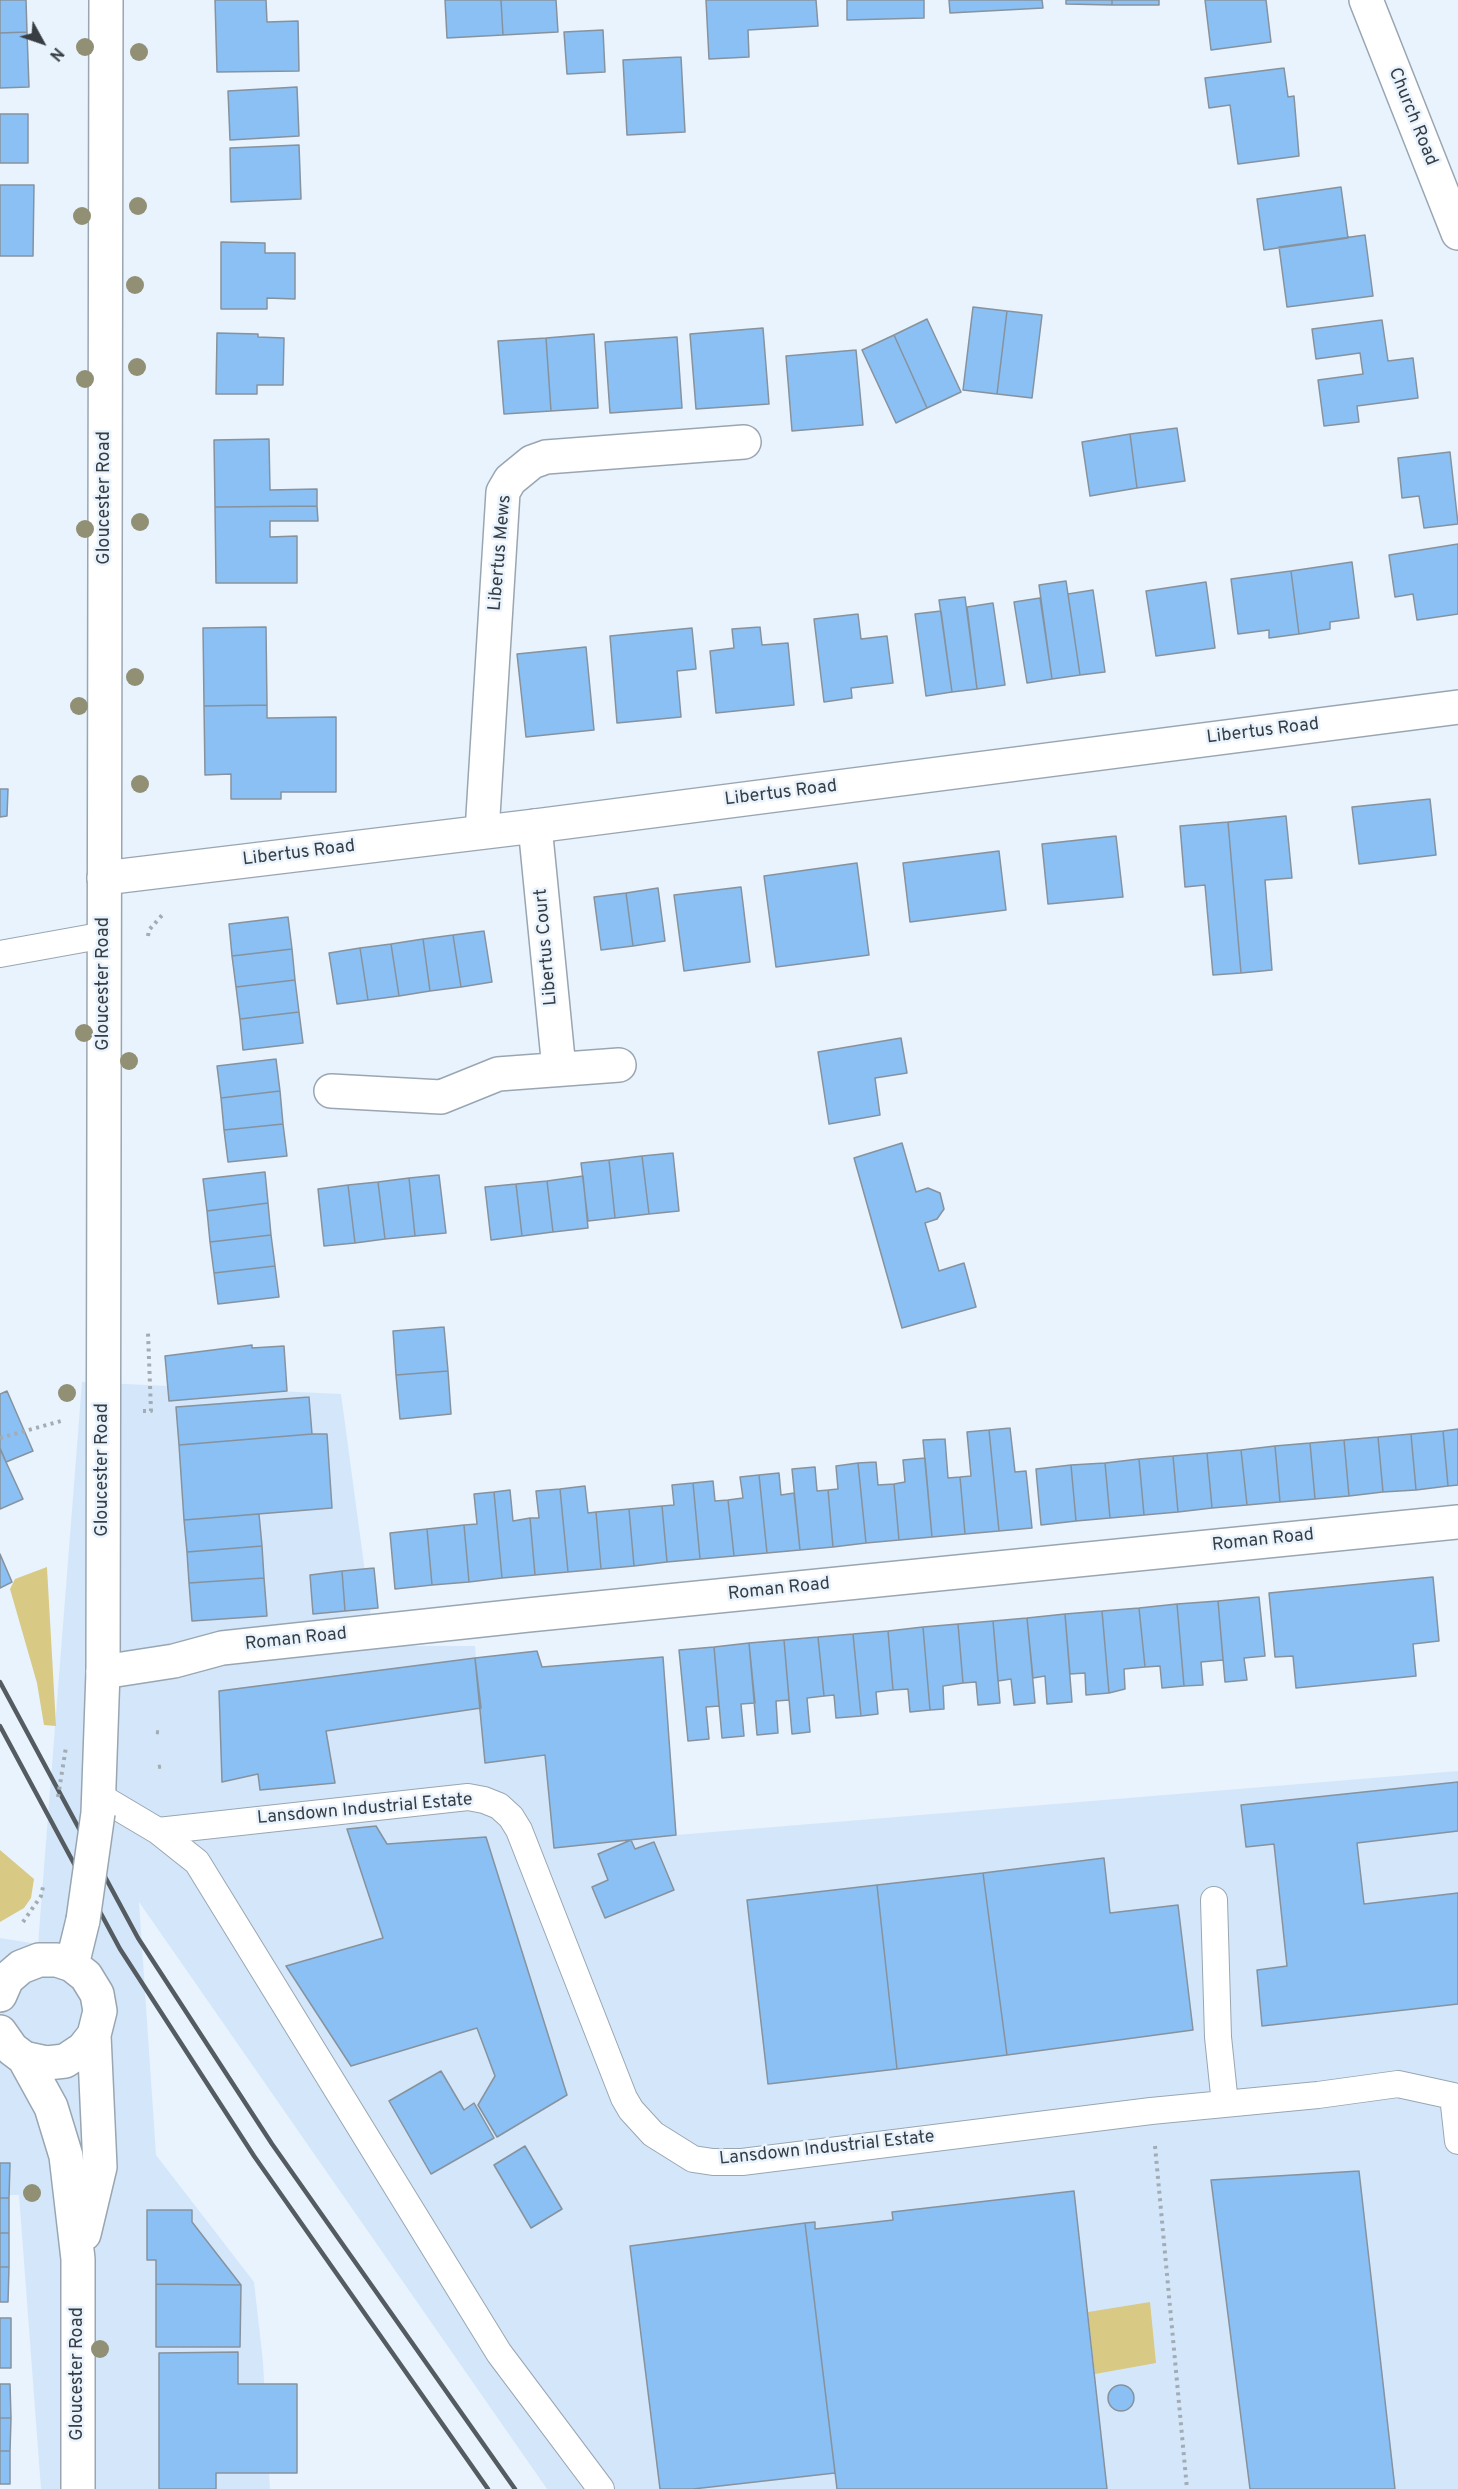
<!DOCTYPE html>
<style>
body{margin:0}
#map{position:relative;width:1458px;height:2489px;overflow:hidden;background:#e8f3fd;font-family:Overpass,sans-serif}
canvas{display:block}
.north{position:absolute;left:12px;top:12px;width:60px;height:60px;-webkit-text-stroke:4px #e8f3fd;paint-order:stroke;rotate:130deg;font-size:16px;font-weight:700;line-height:24px;text-align:center;color:#373d42}
.north::after{content:'';display:block;margin:auto;width:21px;height:27px;background:#373d42;clip-path:polygon(50% 0,100% 100%,50% 72%,0 100%)}
</style>
<div id="map">
<canvas width="1458" height="2489"></canvas>
<div class="north">N</div>
</div>
<script>
const c = document.querySelector('canvas').getContext('2d');
c.lineJoin = 'round';
function paint(path, color) {
  c.fillStyle = color;
  c.fill(path, 'evenodd');
}
function toPath(rows) {
  const path = new Path2D();
  for (const r of rows) {
    if (r.length === 3) {
      path.moveTo(r[0] + r[2], r[1]);
      path.arc(r[0], r[1], r[2], 0, 2 * Math.PI);
      continue;
    }
    path.moveTo(r[0], r[1]);
    for (let i = 2; i < r.length; i += 2) path.lineTo(r[i], r[i + 1]);
  }
  return path;
}
function stroke(path, color, width, dash) {
  c.strokeStyle = color;
  c.lineWidth = width;
  c.lineCap = dash ? 'butt' : 'round';
  c.setLineDash(dash || []);
  c.stroke(path);
}
function write(font, color, halo, rows, align = 'center') {
  c.font = font + ' Overpass,sans-serif';
  c.lineWidth = 5;
  c.setLineDash([]);
  c.textBaseline = 'middle';
  c.strokeStyle = halo;
  c.fillStyle = color;
  for (const [text, x, y, turn = 0] of rows) {
    c.save();
    c.translate(x, y);
    c.rotate((+turn || 0) * Math.PI / 180);
    c.textAlign = isNaN(turn) ? turn : align;
    if (halo) c.strokeText(text, 0, 0);
    c.fillText(text, 0, 0);
    c.restore();
  }
}
paint(toPath([
 [82,1382,341,1394,375,1646,475,1646,476,1658,537,1651,543,1667,663,1657,676,1835,1458,1771,1458,2489,547,2489,139,1902,156,2155,254,2282,263,2362,270,2489,41,2489,19,2195,0,2195,0,1938,38,1944]
]), '#d4e7fa');
paint(toPath([
 [47,1567,47,1568,56,1726,44,1725,37,1683,10,1589,15,1579],
 [0,1850,34,1879,31,1898,24,1908,0,1922],
 [1150,2302,1156,2363,1095,2374,1088,2312]
]), '#d8c985');
const building = toPath([
 [0,0,26,0,27,32,0,33,0,0],
 [215,0,266,0,267,22,298,21,299,71,217,72,215,0],
 [445,0,501,0,503,35,447,38,445,0],
 [501,0,556,0,558,32,503,35,501,0],
 [706,0,816,0,818,26,748,30,749,57,709,59,706,0],
 [847,0,924,0,924,18,847,20,847,0],
 [949,0,1042,0,1043,8,950,13,949,0],
 [1066,0,1112,0,1112,5,1066,4,1066,0],
 [1112,0,1159,0,1159,5,1112,5,1112,0],
 [1205,0,1266,0,1271,42,1211,50,1205,0],
 [603,30,605,72,567,74,564,32,603,30],
 [27,32,29,87,0,88,0,33,27,32],
 [681,57,685,132,627,135,623,60,681,57],
 [1284,68,1288,97,1294,96,1299,156,1238,164,1230,105,1209,108,1205,78,1284,68],
 [297,87,299,136,230,140,228,91,297,87],
 [0,114,28,114,28,163,0,163,0,114],
 [299,145,301,199,231,202,230,148,299,145],
 [0,185,34,185,33,256,0,256,0,185],
 [1341,187,1348,238,1264,250,1257,199,1341,187],
 [1365,235,1373,296,1287,307,1279,247,1365,235],
 [221,242,265,243,265,253,295,253,295,299,267,298,267,309,221,309,221,242],
 [973,307,1007,311,997,394,963,390,973,307],
 [1007,311,1042,315,1032,398,997,394,1007,311],
 [927,319,961,392,927,408,894,335,927,319],
 [1382,320,1388,361,1413,358,1418,398,1357,406,1359,422,1324,426,1318,380,1363,374,1360,353,1316,359,1312,329,1382,320],
 [763,328,769,404,696,409,690,334,763,328],
 [217,333,258,334,258,337,284,338,283,385,257,385,257,394,216,394,217,333],
 [594,334,598,408,551,411,546,338,594,334],
 [894,335,927,408,896,423,862,350,894,335],
 [677,337,682,408,610,413,605,342,677,337],
 [546,338,551,411,504,414,498,341,546,338],
 [856,350,863,425,792,431,786,356,856,350],
 [1177,428,1185,481,1137,488,1130,434,1177,428],
 [1130,434,1137,488,1090,496,1082,442,1130,434],
 [269,439,270,490,317,489,317,506,215,507,214,440,269,439],
 [1450,452,1458,524,1424,528,1419,496,1402,498,1398,458,1450,452],
 [317,506,318,521,270,521,270,537,297,536,297,583,216,583,215,507,317,506],
 [1458,544,1458,614,1417,620,1413,594,1395,597,1389,555,1458,544],
 [1352,562,1359,618,1330,622,1330,629,1299,634,1291,571,1352,562],
 [1291,571,1299,634,1269,638,1269,630,1238,634,1231,579,1291,571],
 [1066,581,1080,675,1052,679,1039,585,1066,581],
 [1206,582,1215,648,1156,656,1146,591,1206,582],
 [1093,590,1105,672,1080,675,1068,594,1093,590],
 [965,597,977,689,952,692,939,600,965,597],
 [1040,598,1052,679,1027,683,1014,602,1040,598],
 [993,603,1005,685,977,689,967,607,993,603],
 [941,611,952,692,926,696,915,614,941,611],
 [858,614,861,639,887,636,893,683,851,688,852,698,824,702,814,619,858,614],
 [266,627,267,705,204,706,203,628,266,627],
 [760,627,762,645,788,643,794,705,716,713,710,651,734,648,732,629,760,627],
 [692,628,696,669,677,671,681,717,617,723,610,636,692,628],
 [586,647,594,730,526,737,517,654,586,647],
 [267,705,267,718,336,717,336,792,281,792,281,799,231,799,231,774,205,775,204,706,267,705],
 [0,789,8,789,7,816,0,817,0,789],
 [1430,799,1436,855,1359,864,1352,807,1430,799],
 [1286,816,1292,878,1265,880,1272,970,1241,973,1228,822,1286,816],
 [1228,822,1241,973,1213,975,1205,885,1185,887,1180,826,1228,822],
 [1116,836,1123,897,1048,904,1042,844,1116,836],
 [999,851,1006,910,910,922,903,863,999,851],
 [857,863,869,955,776,967,764,876,857,863],
 [741,887,750,962,684,971,674,895,741,887],
 [658,888,665,941,633,946,626,893,658,888],
 [626,893,633,946,601,950,594,897,626,893],
 [288,917,292,949,232,956,229,924,288,917],
 [484,931,492,982,461,987,453,935,484,931],
 [453,935,461,987,430,991,423,939,453,935],
 [423,939,430,991,399,996,391,944,423,939],
 [391,944,399,996,368,1000,360,948,391,944],
 [360,948,368,1000,337,1004,329,953,360,948],
 [292,949,295,980,236,987,232,956,292,949],
 [295,980,299,1012,240,1019,236,987,295,980],
 [299,1012,303,1043,243,1050,240,1019,299,1012],
 [901,1038,907,1073,875,1078,880,1115,829,1124,818,1052,901,1038],
 [276,1059,280,1091,221,1098,217,1066,276,1059],
 [280,1091,283,1124,224,1130,221,1098,280,1091],
 [283,1124,287,1156,228,1162,224,1130,283,1124],
 [902,1143,916,1192,928,1188,940,1193,944,1209,937,1219,925,1223,939,1271,964,1263,976,1307,902,1328,854,1158,902,1143],
 [673,1153,679,1211,649,1214,642,1156,673,1153],
 [642,1156,649,1214,615,1218,609,1160,642,1156],
 [609,1160,615,1218,588,1221,581,1163,609,1160],
 [265,1172,268,1203,207,1211,203,1179,265,1172],
 [439,1175,446,1233,415,1236,409,1178,439,1175],
 [583,1176,588,1228,553,1232,547,1181,583,1176],
 [409,1178,415,1236,385,1239,378,1182,409,1178],
 [547,1181,553,1232,522,1236,516,1184,547,1181],
 [378,1182,385,1239,355,1243,348,1185,378,1182],
 [516,1184,522,1236,491,1240,485,1187,516,1184],
 [348,1185,355,1243,324,1246,318,1189,348,1185],
 [268,1203,271,1235,210,1242,207,1211,268,1203],
 [271,1235,275,1266,214,1273,210,1242,271,1235],
 [275,1266,279,1297,218,1304,214,1273,275,1266],
 [444,1327,448,1371,396,1375,393,1331,444,1327],
 [252,1345,252,1348,284,1346,287,1391,169,1401,165,1356,252,1345],
 [448,1371,451,1414,400,1419,396,1375,448,1371],
 [7,1391,33,1451,6,1462,0,1448,0,1394,7,1391],
 [309,1397,312,1434,179,1445,176,1407,309,1397],
 [1010,1428,1015,1472,1026,1471,1032,1528,999,1531,989,1430,1010,1428],
 [1458,1429,1458,1485,1448,1486,1443,1431,1458,1429],
 [989,1430,999,1531,965,1534,960,1477,971,1476,967,1432,989,1430],
 [1443,1431,1448,1486,1416,1490,1411,1434,1443,1431],
 [312,1434,327,1434,332,1508,184,1520,179,1445,312,1434],
 [1411,1434,1416,1490,1383,1492,1378,1437,1411,1434],
 [1378,1437,1383,1492,1349,1496,1344,1440,1378,1437],
 [945,1439,948,1478,960,1477,965,1534,932,1537,923,1440,945,1439],
 [1344,1440,1349,1496,1315,1499,1310,1443,1344,1440],
 [1310,1443,1315,1499,1280,1502,1275,1446,1310,1443],
 [1275,1446,1280,1502,1247,1505,1241,1450,1275,1446],
 [0,1449,23,1499,0,1509,0,1449],
 [1241,1450,1247,1505,1212,1508,1207,1453,1241,1450],
 [1207,1453,1212,1508,1178,1512,1173,1456,1207,1453],
 [1173,1456,1178,1512,1144,1515,1139,1459,1173,1456],
 [925,1458,932,1537,899,1540,894,1484,905,1482,903,1460,925,1458],
 [1139,1459,1144,1515,1110,1518,1105,1463,1139,1459],
 [876,1462,878,1485,894,1484,899,1540,866,1543,858,1463,876,1462],
 [858,1463,866,1543,833,1547,828,1490,838,1489,836,1466,858,1463],
 [1105,1463,1110,1518,1076,1521,1071,1465,1105,1463],
 [1071,1465,1076,1521,1041,1525,1036,1469,1071,1465],
 [815,1467,817,1491,828,1490,833,1547,800,1550,792,1469,815,1467],
 [779,1473,781,1495,794,1493,800,1550,767,1553,759,1475,779,1473],
 [759,1475,767,1553,734,1556,728,1500,743,1498,740,1477,759,1475],
 [713,1481,715,1501,728,1500,734,1556,700,1559,693,1483,713,1481],
 [693,1483,700,1559,667,1562,662,1506,674,1505,672,1485,693,1483],
 [585,1486,588,1513,596,1512,601,1569,568,1572,560,1489,585,1486],
 [560,1489,568,1572,535,1575,530,1518,539,1518,536,1491,560,1489],
 [510,1490,513,1521,530,1518,535,1575,502,1578,494,1492,510,1490],
 [494,1492,502,1578,469,1582,464,1525,477,1524,474,1494,494,1492],
 [662,1506,667,1562,634,1566,629,1509,662,1506],
 [629,1509,634,1566,601,1569,596,1512,629,1509],
 [259,1514,262,1546,187,1552,184,1520,259,1514],
 [464,1525,469,1582,432,1585,427,1529,464,1525],
 [427,1529,432,1585,395,1589,390,1533,427,1529],
 [262,1546,264,1578,189,1583,187,1552,262,1546],
 [0,1554,12,1582,0,1588,0,1554],
 [374,1568,378,1608,345,1611,342,1571,374,1568],
 [342,1571,345,1611,313,1614,310,1575,342,1571],
 [1433,1577,1439,1641,1413,1644,1416,1676,1296,1688,1293,1656,1275,1657,1269,1593,1433,1577],
 [264,1578,267,1616,192,1621,189,1583,264,1578],
 [1259,1597,1265,1656,1244,1658,1247,1680,1225,1682,1218,1601,1259,1597],
 [1218,1601,1223,1660,1201,1662,1203,1685,1184,1686,1177,1604,1218,1601],
 [1177,1604,1184,1686,1162,1688,1160,1666,1145,1667,1139,1608,1177,1604],
 [1139,1608,1145,1667,1124,1669,1125,1689,1109,1693,1102,1611,1139,1608],
 [1102,1611,1109,1693,1086,1695,1085,1673,1070,1674,1065,1614,1102,1611],
 [1065,1614,1072,1702,1047,1704,1045,1676,1033,1678,1027,1618,1065,1614],
 [1027,1618,1035,1703,1014,1705,1011,1679,998,1681,993,1621,1027,1618],
 [993,1621,1000,1703,978,1705,976,1682,963,1683,958,1624,993,1621],
 [958,1624,963,1683,943,1686,944,1709,930,1710,923,1627,958,1624],
 [923,1627,930,1710,910,1712,908,1689,893,1690,888,1631,923,1627],
 [888,1631,893,1690,876,1692,878,1714,861,1716,853,1634,888,1631],
 [853,1634,861,1716,836,1718,834,1695,824,1696,818,1637,853,1634],
 [818,1637,824,1696,807,1698,810,1732,792,1734,784,1640,818,1637],
 [784,1640,789,1700,776,1701,778,1733,757,1735,749,1643,784,1640],
 [749,1643,755,1703,741,1704,744,1736,722,1738,714,1647,749,1643],
 [714,1647,719,1706,706,1707,709,1739,688,1741,679,1650,714,1647],
 [537,1651,542,1667,663,1657,676,1835,554,1848,545,1755,485,1763,475,1658,537,1651],
 [475,1658,481,1708,326,1731,335,1783,260,1790,258,1774,222,1782,219,1691,475,1658],
 [1458,1782,1458,1831,1357,1843,1364,1904,1458,1893,1458,2004,1262,2026,1257,1970,1287,1966,1274,1844,1246,1847,1241,1805,1458,1782],
 [376,1826,387,1844,486,1837,567,2095,497,2137,478,2105,495,2076,477,2028,351,2066,286,1966,383,1938,347,1829,376,1826],
 [631,1840,635,1849,654,1842,674,1890,605,1918,592,1887,608,1880,598,1854,631,1840],
 [1104,1858,1110,1913,1178,1905,1193,2030,1007,2055,983,1873,1104,1858],
 [983,1873,1007,2055,897,2069,877,1885,983,1873],
 [877,1885,897,2069,768,2084,747,1900,877,1885],
 [441,2071,464,2110,474,2103,494,2138,431,2174,389,2101,441,2071],
 [525,2146,562,2209,531,2228,494,2165,525,2146],
 [0,2163,10,2163,9,2198,0,2198,0,2163],
 [1359,2171,1395,2489,1250,2489,1211,2180,1359,2171],
 [1074,2191,1107,2489,837,2489,805,2223,815,2222,815,2229,893,2220,892,2212,1074,2191],
 [0,2198,9,2198,9,2233,0,2233,0,2198],
 [147,2210,192,2210,192,2222,241,2285,156,2284,156,2260,147,2260,147,2210],
 [805,2223,835,2473,693,2489,660,2489,630,2246,805,2223],
 [0,2233,9,2233,9,2267,0,2267,0,2233],
 [0,2267,9,2267,8,2302,0,2302,0,2267],
 [156,2284,241,2285,240,2347,156,2347,156,2284],
 [0,2318,11,2318,11,2368,0,2368,0,2318],
 [238,2352,238,2384,297,2384,297,2473,216,2473,216,2489,159,2489,159,2353,238,2352],
 [0,2384,10,2384,11,2418,0,2418,0,2384],
 [1121,2398,13],
 [0,2418,11,2418,10,2451,0,2451,0,2418],
 [0,2451,10,2451,10,2484,0,2484,0,2451]
]);
paint(building, '#8ac0f3');
stroke(building, '#86929e', 1.5);
const service = toPath([
 [0,954,105,935],
 [99,1796,158,1831,197,1862,499,2353,601,2489],
 [158,1831,468,1797,484,1800,499,1806,511,1817,519,1830,624,2098,631,2110,653,2134,693,2159,713,2162,742,2162,1151,2111,1318,2095,1398,2084,1453,2096,1458,2141],
 [1214,1900,1218,2037,1225,2104]
]);
const minor = toPath([
 [1366,0,1458,233],
 [535,826,559,1069],
 [482,832,503,492,510,480,532,462,546,457,744,442],
 [331,1091,441,1097,498,1074,619,1065],
 [103,1672,174,1661,222,1648,528,1615,1458,1522]
]);
const tertiary = toPath([
 [104,878,535,826,1458,707]
]);
const secondary = toPath([
 [98,1813,103,1672,106,0],
 [72,1965,83,1920],
 [0,1995,7,1979,21,1967,39,1960,57,1960,72,1965,86,1976,97,1994,100,2011,94,2035,83,2049,65,2061,47,2063,24,2058,12,2049,0,2032],
 [24,2058,51,2107,66,2156,78,2259,78,2489],
 [84,2234,100,2167,94,2035]
]);
stroke(service, '#99a6b2', 28);
stroke(minor, '#99a6b2', 36);
stroke(tertiary, '#99a6b2', 36);
stroke(secondary, '#99a6b2', 36);
stroke(toPath([
 [148,936,149,930,164,913],
 [143,1411,151,1411,148,1333],
 [0,1438,61,1421],
 [156,1732,163,1733],
 [158,1767,164,1766],
 [23,1922,41,1896,43,1887],
 [1155,2146,1187,2489]
]), '#a3acb4', 4, [3, 4.5]);
stroke(service, '#fff', 26);
stroke(minor, '#fff', 33);
stroke(tertiary, '#fff', 33);
stroke(secondary, '#fff', 33);
stroke(toPath([
 [0,1682,138,1938,272,2144,515,2489],
 [0,1726,120,1949,254,2156,488,2489]
]), '#545b61', 4.5);
const secondaryBridge = toPath([
 [83,1920,98,1813]
]);
stroke(secondaryBridge, '#99a6b2', 36, []);
stroke(toPath([
 [58,1797,66,1747]
]), '#a3acb4', 4, [3, 4.5]);
stroke(secondaryBridge, '#fff', 33);
c.fillStyle = '#919074';
for (const [x, y] of [
 [85,47],
 [139,52],
 [138,206],
 [82,216],
 [135,285],
 [137,367],
 [85,379],
 [140,522],
 [85,529],
 [135,677],
 [79,706],
 [140,784],
 [84,1033],
 [129,1061],
 [67,1393],
 [32,2193],
 [100,2349]
]) {
  c.beginPath();
  c.arc(x, y, 9, 0, 2 * Math.PI);
  c.fill();
}
write('18px', '#373d42', '#e8f3fd', [
 ["Church Road",1412,117,68],
 ["Gloucester Road",105,498,-90],
 ["Libertus Mews",501,553,-85],
 ["Libertus Road",1263,732,-7],
 ["Libertus Road",781,794,-7],
 ["Libertus Road",299,854,-7],
 ["Libertus Court",547,947,-95],
 ["Gloucester Road",104,984,-90],
 ["Gloucester Road",103,1470,-90],
 ["Roman Road",1263,1541,-6],
 ["Roman Road",779,1590,-6],
 ["Roman Road",296,1640,-6],
 ["Lansdown Industrial Estate",365,1810,-5],
 ["Lansdown Industrial Estate",827,2149,-6],
 ["Gloucester Road",78,2374,-90]
]);
</script>
